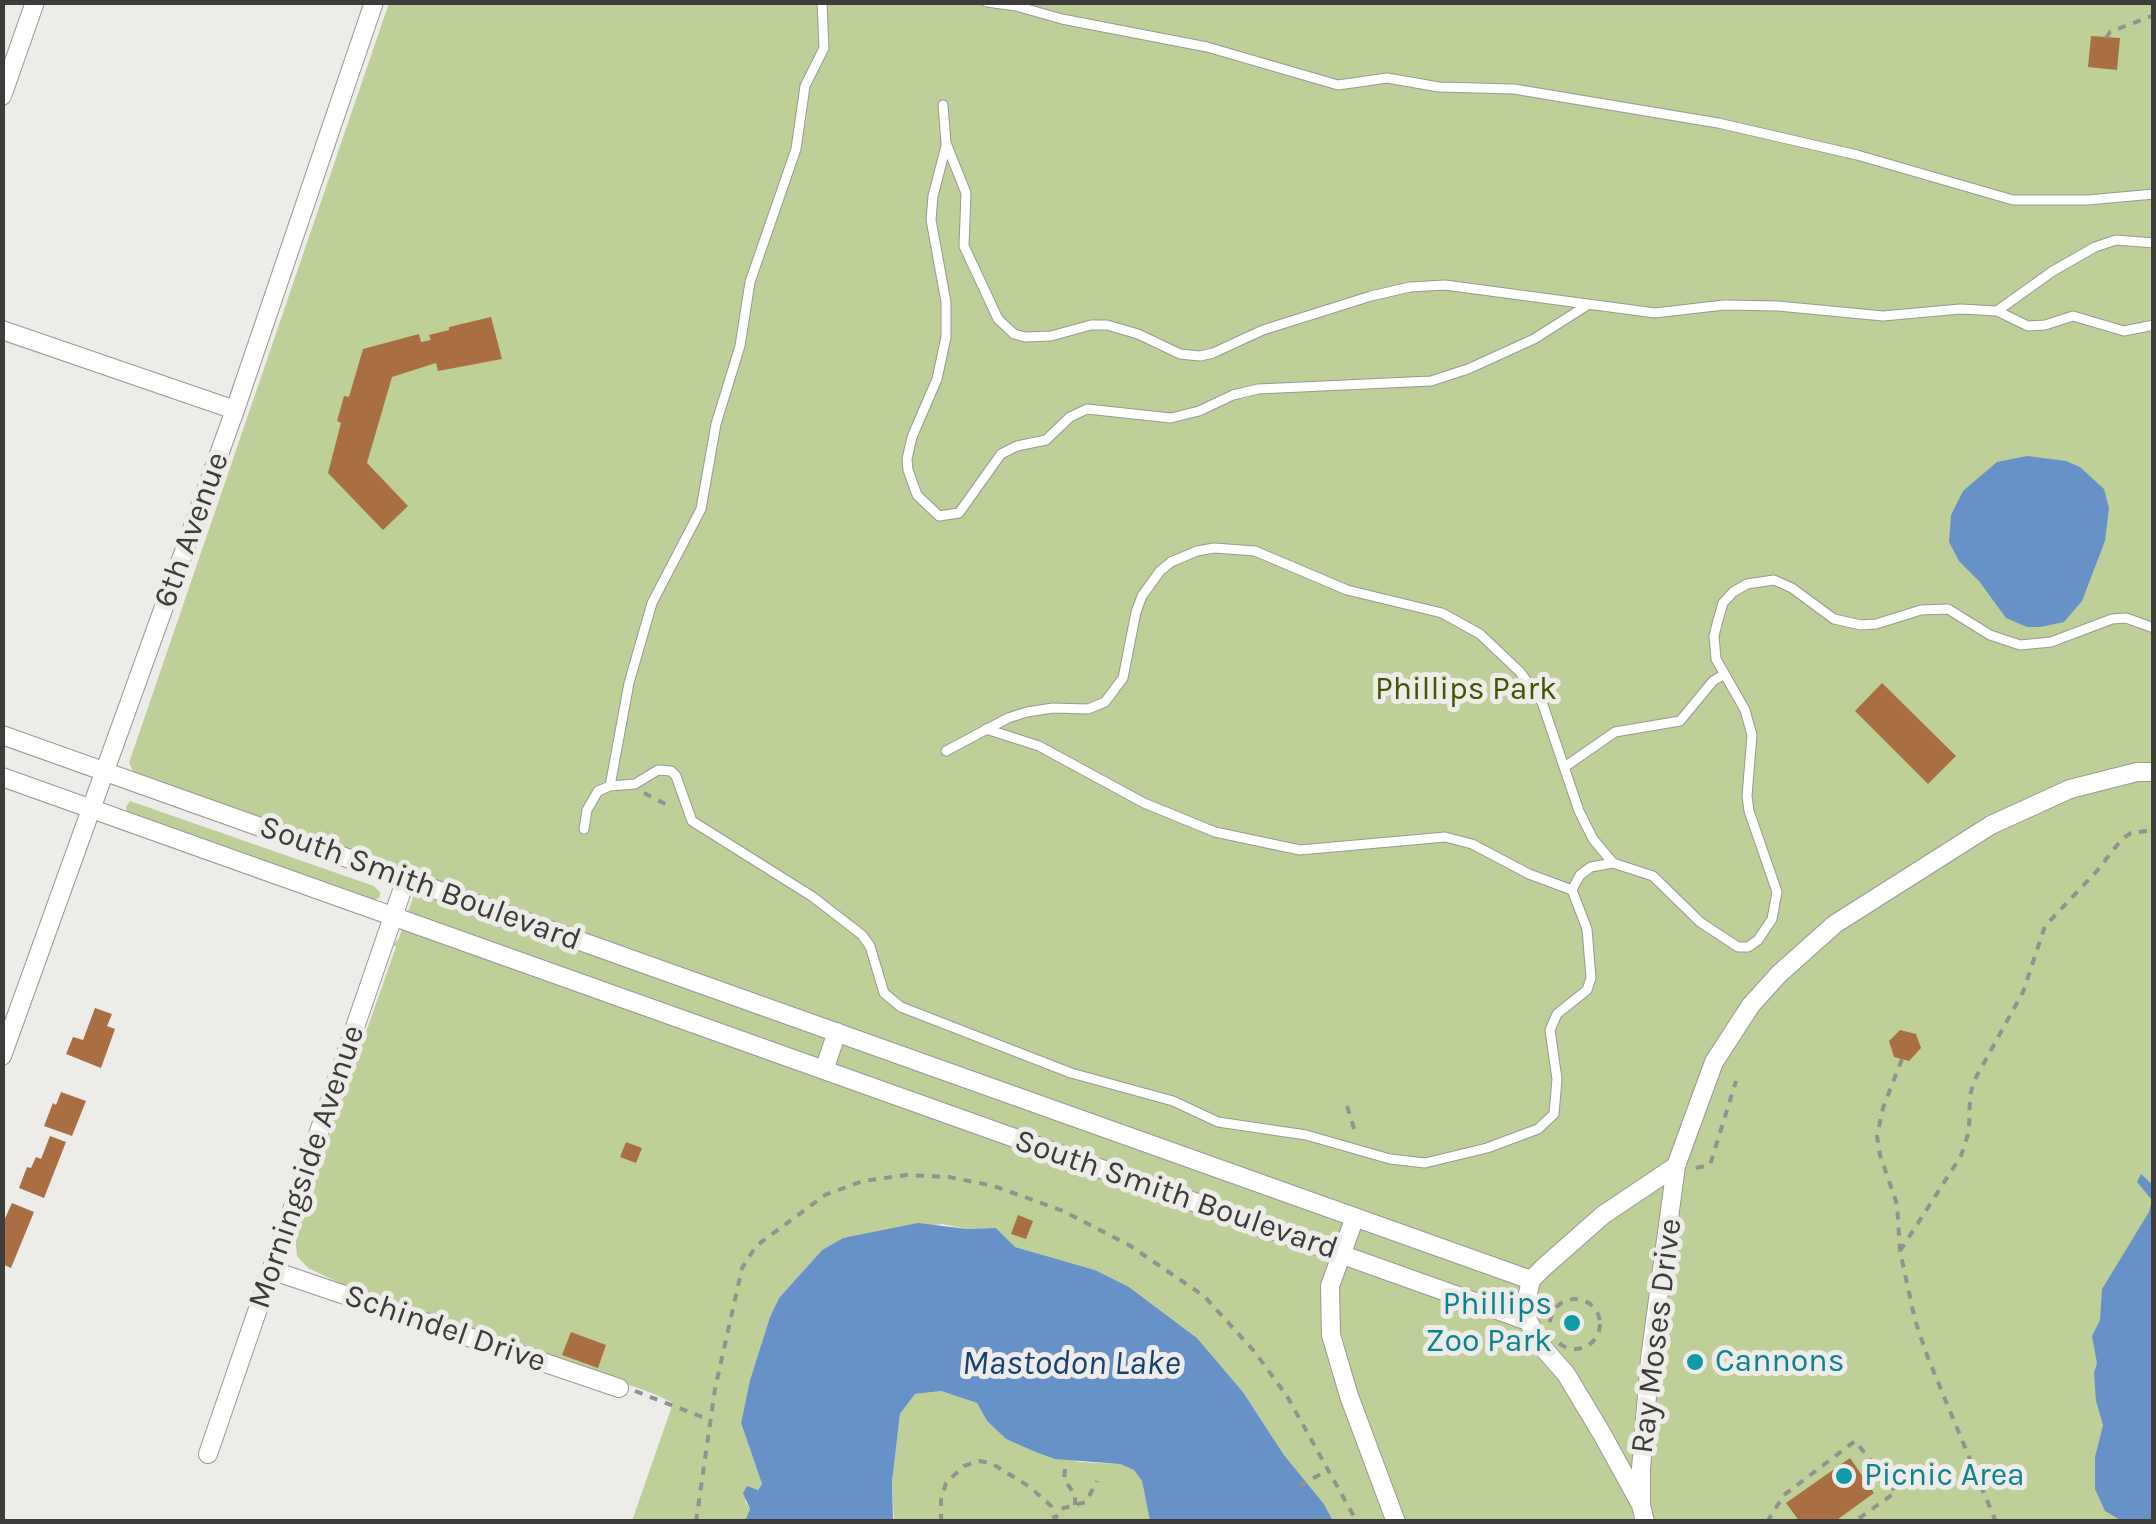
<!DOCTYPE html>
<style>
body{margin:0}
#map{position:relative;width:2156px;height:1524px;overflow:hidden;background:#eeece9;font-family:Karla,sans-serif}
canvas{display:block}
.frame{position:absolute;inset:0;border:5px solid #3c3c3b;pointer-events:none}
</style>
<div id="map">
<canvas width="2156" height="1524"></canvas>
<div class="frame"></div>
</div>
<script>
const c = document.querySelector('canvas').getContext('2d');
c.lineJoin = 'round';
function paint(path, color) {
  c.fillStyle = color;
  c.fill(path, 'evenodd');
}
function toPath(rows) {
  const path = new Path2D();
  for (const r of rows) {
    if (r.length === 3) {
      path.moveTo(r[0] + r[2], r[1]);
      path.arc(r[0], r[1], r[2], 0, 2 * Math.PI);
      continue;
    }
    path.moveTo(r[0], r[1]);
    for (let i = 2; i < r.length; i += 2) path.lineTo(r[i], r[i + 1]);
  }
  return path;
}
function stroke(path, color, width, dash) {
  c.strokeStyle = color;
  c.lineWidth = width;
  c.lineCap = dash ? 'butt' : 'round';
  c.setLineDash(dash || []);
  c.stroke(path);
}
function write(font, color, halo, rows, align = 'center') {
  c.font = font + ' Karla,sans-serif';
  c.lineWidth = 10;
  c.setLineDash([]);
  c.textBaseline = 'middle';
  c.strokeStyle = halo;
  c.fillStyle = color;
  for (const [text, x, y, turn = 0] of rows) {
    c.save();
    c.translate(x, y);
    c.rotate((+turn || 0) * Math.PI / 180);
    c.textAlign = isNaN(turn) ? turn : align;
    if (halo) c.strokeText(text, 0, 0);
    c.fillText(text, 0, 0);
    c.restore();
  }
}
paint(toPath([
 [389,3,2153,3,2153,1521,1333,1521,1324,1504,1284,1455,1243,1392,1197,1338,1129,1287,1095,1270,1015,1247,996,1228,967,1229,942,1224,843,1238,822,1250,779,1298,770,1317,750,1380,741,1423,762,1484,758,1490,752,1490,745,1501,750,1509,745,1521,632,1521,673,1403,652,1393,346,1286,308,1268,297,1256,295,1233,396,947,393,945,399,938,420,877,134,773,129,763],
 [130,801,374,886,380,892,380,897,371,902,127,814,126,807],
 [941,1391,977,1403,987,1421,1006,1439,1033,1451,1079,1462,1120,1464,1134,1470,1142,1481,1150,1521,894,1522,892,1482,900,1414,915,1394]
]), '#bfcf98');
paint(toPath([
 [2027,456,2066,461,2080,467,2104,489,2109,508,2105,541,2082,601,2064,622,2040,627,2027,627,2006,618,1979,581,1959,561,1949,542,1951,515,1963,491,1997,462],
 [2141,1174,2154,1186,2153,1519,2122,1521,2105,1511,2095,1489,2095,1457,2103,1425,2096,1401,2094,1373,2097,1363,2092,1336,2100,1320,2102,1289,2149,1212,2152,1200,2137,1182],
 [918,1223,967,1229,996,1228,1015,1247,1095,1270,1129,1287,1197,1338,1243,1392,1284,1455,1324,1504,1333,1521,1150,1521,1142,1481,1134,1470,1120,1464,1055,1459,1033,1451,1006,1439,987,1421,977,1403,941,1391,915,1394,900,1414,892,1482,893,1521,745,1521,750,1509,743,1493,747,1486,758,1490,762,1484,741,1423,750,1380,770,1317,779,1298,822,1250,843,1238]
]), '#6692c8');
paint(toPath([
 [2091,36,2120,38,2117,70,2088,67],
 [491,317,502,359,438,371,436,363,392,377,367,463,408,506,383,530,328,473,341,423,337,421,344,396,349,397,363,349,419,334,421,342,431,340,429,335,449,330,449,327],
 [1882,683,1956,756,1928,784,1855,711],
 [95,1008,112,1014,107,1026,115,1029,101,1068,66,1054,73,1037,83,1040],
 [1900,1030,1916,1034,1921,1048,1909,1061,1894,1057,1889,1041],
 [61,1092,86,1101,72,1136,44,1126,53,1103,56,1105],
 [50,1136,66,1142,44,1198,19,1188,27,1167,31,1168,36,1157,41,1159],
 [626,1142,642,1148,636,1163,620,1157],
 [12,1203,34,1212,11,1268,2,1264,2,1225],
 [1018,1215,1033,1221,1026,1239,1011,1234],
 [571,1332,606,1345,598,1368,562,1355],
 [1850,1458,1874,1493,1834,1522,1800,1522,1786,1503]
]), '#a96f42');
const lane = toPath([
 [987,2,1016,6,1062,19,1207,47,1338,85,1387,78,1439,87,1514,89,1718,123,1857,155,2013,200,2088,200,2154,194],
 [943,105,946,143,966,193,964,246,998,319,1014,334,1025,337,1051,336,1091,325,1107,325,1138,334,1180,354,1200,356,1213,353,1263,330,1371,296,1410,287,1445,285,1655,313,1724,305,1778,306,1883,316,1960,309,1997,311,2028,326,2045,325,2073,316,2124,331,2154,325],
 [946,146,933,196,931,220,946,302,946,337,937,379,912,437,907,459,908,470,917,495,939,516,959,513,1001,454,1017,446,1046,440,1070,417,1087,409,1171,418,1199,411,1233,395,1258,389,1431,381,1468,369,1534,339,1586,306],
 [1997,311,2053,271,2095,247,2116,240,2154,243],
 [986,729,1039,746,1144,803,1215,832,1300,850,1445,837,1472,844,1529,874,1572,890],
 [946,751,1008,718,1027,712,1053,708,1088,709,1105,702,1123,678,1136,612,1142,596,1160,571,1171,562,1197,551,1214,548,1255,551,1347,590,1442,613,1480,634,1520,672,1542,702,1579,811,1593,839,1613,863],
 [1566,766,1615,732,1680,721,1713,681,1723,675],
 [610,786,629,683,652,603,701,509,716,424,740,346,750,282,796,149,805,86,824,48,822,2],
 [584,829,587,810,598,791,610,786,635,784,658,770,671,771,676,776,692,821,813,897,862,935,870,946,884,993,901,1007,1071,1073,1173,1101,1218,1122,1306,1135,1390,1159,1425,1163,1487,1148,1538,1129,1554,1114,1557,1079,1550,1030,1557,1014,1587,990,1591,978,1587,929,1572,890,1580,875,1591,867,1613,863,1653,876,1700,922,1738,947,1748,947,1758,940,1772,919,1777,892,1749,811,1747,796,1752,735,1745,710,1716,659,1714,636,1718,620,1723,603,1733,592,1747,584,1774,580,1792,588,1834,619,1861,625,1876,624,1921,610,1948,609,1990,635,2020,645,2051,642,2112,619,2126,618,2154,628]
]);
const street = toPath([
 [2,96,35,2],
 [2,330,235,410],
 [2,735,1531,1280],
 [2,777,1528,1321],
 [2,1056,235,410,374,2],
 [824,1070,837,1032],
 [1355,1217,1330,1286,1331,1335,1349,1396,1396,1522],
 [271,1270,619,1388],
 [208,1454,406,879],
 [1641,1505,1641,1469,1650,1359,1676,1166,1714,1062,1751,1005,1779,974,1835,924,1991,825,2070,789,2137,772,2154,772],
 [1645,1522,1641,1505,1602,1434,1566,1374,1544,1349,1528,1321,1525,1307,1531,1280,1544,1267,1603,1215,1676,1166]
]);
stroke(lane, '#999895', 11);
stroke(street, '#999895', 20);
stroke(toPath([
 [2106,38,2110,32,2154,15],
 [644,793,671,807],
 [1902,1059,1883,1108,1877,1136,1880,1155,1897,1204,1900,1251,1915,1320,1928,1358,1996,1522],
 [1347,1106,1356,1135],
 [1696,1168,1710,1165,1736,1081],
 [1900,1251,1961,1156,1969,1131,1970,1095,1975,1079,2023,992,2045,926,2096,872,2122,839,2131,833,2154,830],
 [1575,1324,25],
 [635,1391,710,1420],
 [1065,1469,1064,1479,1075,1495,1075,1505],
 [1299,1486,1328,1470],
 [696,1522,715,1389,742,1268,756,1246,825,1195,863,1181,907,1175,949,1177,994,1186,1063,1211,1129,1245,1204,1296,1254,1351,1287,1396,1357,1522],
 [941,1522,941,1500,946,1483,964,1466,979,1461,991,1463,1030,1487,1051,1506,1054,1518],
 [1054,1522,1060,1509,1086,1502,1097,1481],
 [1767,1522,1784,1495,1855,1441,1896,1492,1854,1522]
]), '#939290', 4, [8, 8]);
stroke(lane, '#fff', 9);
stroke(street, '#fff', 18);
for (const [x, y, r, color] of [
 [1572,1323,10,"#0f9aa8"],
 [1695,1362,10,"#0f9aa8"],
 [1844,1476,10,"#0f9aa8"]
]) {
  const dot = new Path2D();
  dot.arc(x, y, r, 0, 2 * Math.PI);
  c.fillStyle = color;
  c.fill(dot);
  stroke(dot, '#eeece9', 4);
}
write('32px', '#3c3c3b', '#eeece9', [
 ["6th Avenue",192,530,-70],
 ["South Smith Boulevard",420,884,20],
 ["Morningside Avenue",307,1167,-71],
 ["South Smith Boulevard",1176,1195,19],
 ["Schindel Drive",445,1329,19],
 ["Ray Moses Drive",1657,1336,-83]
]);
write('32px', '#445401', '#eeece9', [
 ["Phillips Park",1466,690]
]);
write('32px', '#0d838f', '#eeece9', [
 ["Phillips",1552,1305,"right"],
 ["Zoo Park",1552,1342,"right"],
 ["Cannons",1715,1362],
 ["Picnic Area",1864,1476]
], 'left');
write('italic 35px', '#144275', '#eeece9', [
 ["Mastodon Lake",1071,1364]
]);
</script>
